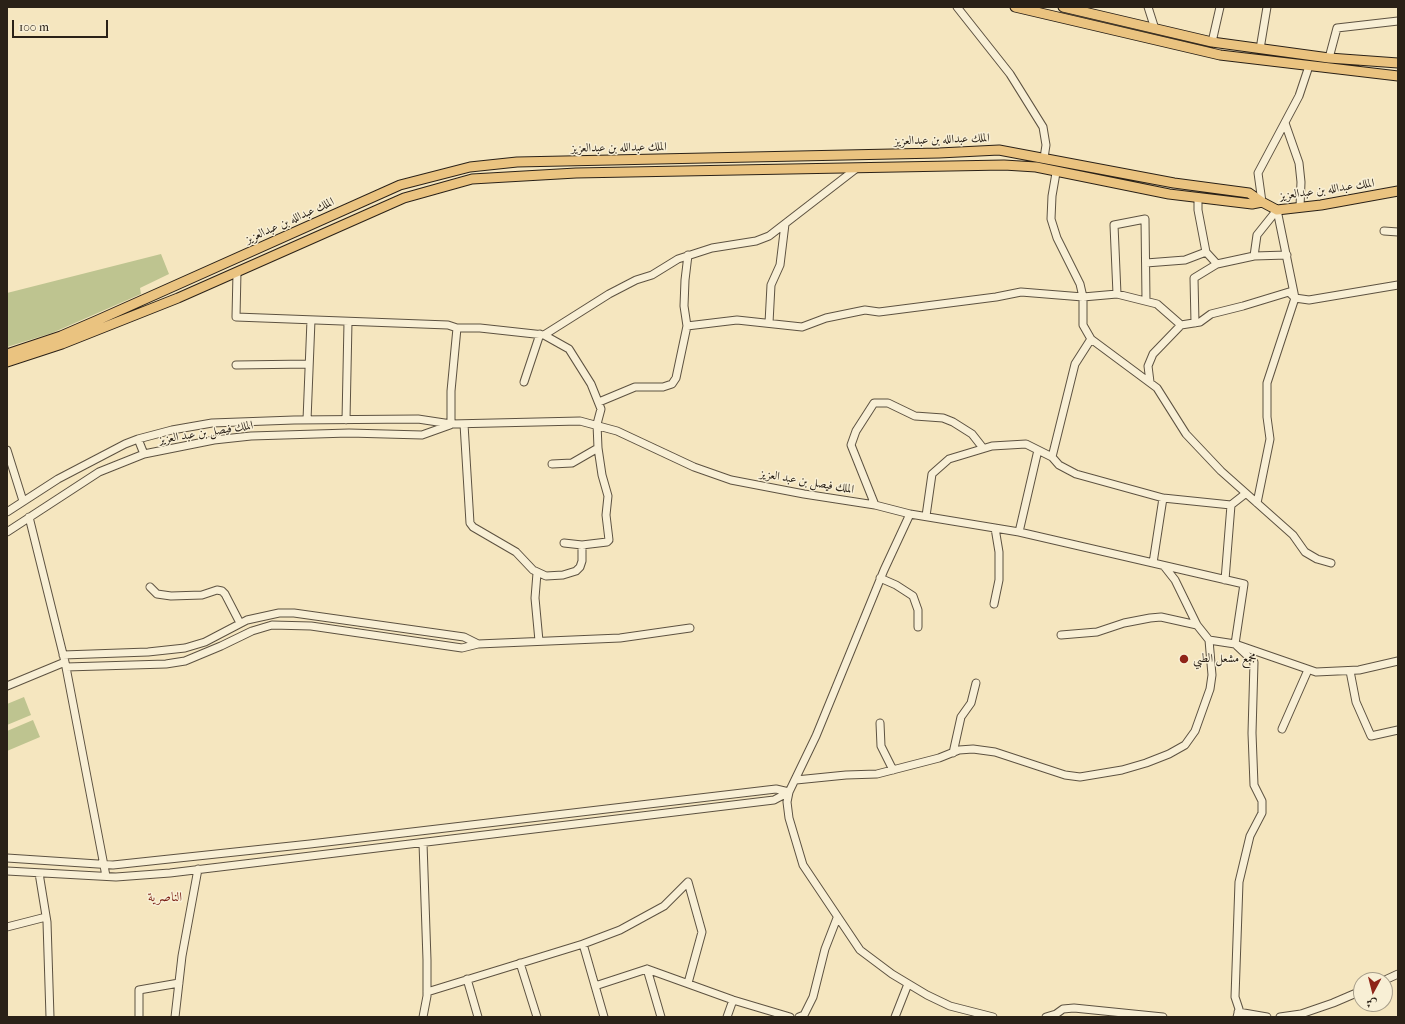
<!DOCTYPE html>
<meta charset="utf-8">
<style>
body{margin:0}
#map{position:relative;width:1405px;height:1024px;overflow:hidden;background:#f5e6bf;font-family:"IM FELL French Canon",Amiri,serif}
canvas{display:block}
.frame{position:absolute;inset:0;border:8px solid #2a2117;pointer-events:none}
.north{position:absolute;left:1353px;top:972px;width:40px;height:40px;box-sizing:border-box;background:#f8efd5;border:1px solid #a69d89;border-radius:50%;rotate:187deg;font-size:11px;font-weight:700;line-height:16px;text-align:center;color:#2a2117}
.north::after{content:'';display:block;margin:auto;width:14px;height:18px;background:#8f2418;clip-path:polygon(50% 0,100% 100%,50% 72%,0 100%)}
.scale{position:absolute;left:12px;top:20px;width:96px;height:18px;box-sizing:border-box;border:2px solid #2a2117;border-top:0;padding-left:5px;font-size:12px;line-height:14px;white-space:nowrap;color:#2a2117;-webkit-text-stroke:3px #f8efd5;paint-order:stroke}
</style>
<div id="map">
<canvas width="1405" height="1024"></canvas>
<div class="frame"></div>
<div class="north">ش</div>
<div class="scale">100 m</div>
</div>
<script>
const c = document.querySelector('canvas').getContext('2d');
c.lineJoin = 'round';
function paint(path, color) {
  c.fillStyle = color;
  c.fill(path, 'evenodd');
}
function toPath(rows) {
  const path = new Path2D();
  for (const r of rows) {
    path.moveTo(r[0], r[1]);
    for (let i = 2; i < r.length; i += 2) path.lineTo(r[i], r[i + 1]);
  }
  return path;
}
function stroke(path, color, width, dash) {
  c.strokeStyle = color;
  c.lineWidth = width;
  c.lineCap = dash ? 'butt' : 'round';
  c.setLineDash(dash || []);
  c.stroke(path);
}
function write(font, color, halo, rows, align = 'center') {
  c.font = font + ' "IM FELL French Canon",Amiri,serif';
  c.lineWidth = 3;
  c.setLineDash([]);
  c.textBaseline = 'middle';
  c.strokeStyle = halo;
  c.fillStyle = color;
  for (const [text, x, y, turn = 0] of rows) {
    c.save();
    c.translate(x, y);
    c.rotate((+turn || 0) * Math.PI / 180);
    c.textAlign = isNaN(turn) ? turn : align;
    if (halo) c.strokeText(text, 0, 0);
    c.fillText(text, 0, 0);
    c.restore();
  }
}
paint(toPath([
 [161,254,169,274,140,288,141,294,52,333,7,347,7,293],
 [24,697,31,715,7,725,7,704],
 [33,720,40,737,7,751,7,731]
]), '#bec490');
const minor = toPath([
 [957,7,1010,74,1043,127,1046,145,1044,158],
 [1148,7,1155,29],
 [1212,42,1220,7],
 [1260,49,1267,7],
 [1329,58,1337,28,1398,21],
 [1285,123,1299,163,1301,182,1300,207],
 [1056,173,1052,196,1051,219,1057,238,1080,284,1083,297,1083,325,1091,339,1157,388,1186,434,1221,471,1293,535,1305,552,1317,559,1331,563],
 [1262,202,1258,173,1299,96,1309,66],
 [1384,231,1398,232],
 [1206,252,1217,264],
 [1254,256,1287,255],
 [1146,263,1185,260,1206,252,1198,210,1198,197],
 [237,272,236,317,448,325,457,328],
 [1117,294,1114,225,1145,219,1146,300],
 [769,323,771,285,780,265,785,224],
 [1195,323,1194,278,1217,264,1254,256,1257,235,1277,210],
 [1181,325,1200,322,1211,314,1243,306,1289,292,1295,298,1309,300,1398,285],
 [687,326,737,320,802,327,826,318,865,310,879,312,996,297,1021,292,1083,297,1117,294,1157,304,1181,325,1153,354,1148,366,1150,382],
 [544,335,569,349,591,384,601,409,597,424,598,448,602,475,608,496,606,515,609,540,607,542,582,545,564,543],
 [236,365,309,364],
 [524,382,540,334],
 [599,402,635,387,663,387,672,384,676,378,687,326,684,306,685,280,688,255],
 [307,420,311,320],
 [346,420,348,322],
 [451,424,451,391,457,328,480,328,544,335,609,294,636,280,652,275,678,259,712,248,756,241,769,236,857,168],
 [464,424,470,523,473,527,516,552,533,570,546,576,563,575,576,571,580,567,582,561,582,545],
 [138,439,144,454],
 [7,450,23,501],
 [1052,457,1075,364,1091,339],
 [552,464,572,463,598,448],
 [1257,503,1270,439,1267,417,1267,383,1295,298,1277,210],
 [875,505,851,445,856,431,874,403,888,403,915,416,943,418,953,422,972,434,983,448],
 [7,512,58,479,125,444,138,439,172,430,212,423,294,420,418,419,451,424,580,421,617,431,694,467,731,480,804,494,875,505,910,514,1019,532,1244,584,1235,644],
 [910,514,884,570,816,736,789,792,787,802,789,818,803,865,860,950,892,974,927,995,950,1006,993,1017],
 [926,516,932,474,949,459,992,446,1026,444,1052,457,1059,465,1076,474,1163,498,1231,505,1245,494],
 [29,517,65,662,106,876],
 [7,532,99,472,144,454,214,440,251,436,349,433,422,435,450,425],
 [1019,532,1038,450],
 [1153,563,1163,498],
 [1164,566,1175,580,1197,625,1209,640,1235,644,1316,672,1359,670,1398,661],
 [537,573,535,598,539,641],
 [880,578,896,585,913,596,918,610,918,627],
 [1225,580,1231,505],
 [150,587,157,594,171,596,202,595,217,590,222,591,225,594,240,623],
 [994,604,999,580,999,552,995,528],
 [1061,635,1097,632,1124,623,1150,618,1161,617,1197,625],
 [478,644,620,638,690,628],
 [1235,644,1254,662,1252,733,1254,785,1262,801,1262,813,1250,836,1239,882,1235,997,1239,1009,1237,1017],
 [63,655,148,652,185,648,205,642,247,620,279,613,294,613,464,637,478,644,462,648,311,626,272,625,252,631,221,646,185,661,166,664,66,667],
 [1350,671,1356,702,1371,736,1398,730],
 [7,686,65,662],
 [880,723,881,746,893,770],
 [1282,729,1308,670],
 [953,753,961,717,971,703,976,683],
 [796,780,846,775,877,774,939,758,959,750,973,749,995,752,1065,775,1080,777,1122,770,1146,763,1169,754,1185,745,1195,731,1210,689,1212,675,1209,640],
 [423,843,427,960,427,996,423,1017],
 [7,858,113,865,310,844,776,789,789,792],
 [7,871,116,877,170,873,774,800,789,792],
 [39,873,47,922,50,1017],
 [7,927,46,917],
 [583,944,620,930,664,906,688,882,702,932,688,983],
 [520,963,537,1017],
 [647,969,661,1017],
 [467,979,478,1017],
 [1385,980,1398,974],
 [595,986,647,969,733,1000,790,1017],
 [427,992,583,944,604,1017],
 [1238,1012,1267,1017],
 [139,1017,139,990,179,983],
 [175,1017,182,956,198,869],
 [727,1017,733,1000],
 [799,1017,804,1015,813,997,825,949,837,918],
 [895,1017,908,984],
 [1046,1017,1056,1014,1063,1009,1074,1008,1163,1017],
 [1280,1017,1301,1014,1333,1003,1361,991]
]);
const major = toPath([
 [1015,7,1220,55,1398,76],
 [1063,7,1212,42,1329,58,1398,63],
 [7,354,61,336,98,320,400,185,470,167,517,162,939,153,999,150,1174,183,1249,193,1262,202,1277,210,1321,205,1398,191],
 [7,362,62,344,178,298,404,198,472,179,576,173,1004,165,1036,167,1169,194,1252,204,1262,202]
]);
stroke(minor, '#5d5241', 9);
stroke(major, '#2a2117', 11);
stroke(minor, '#f8efd5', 7);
stroke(major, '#eac380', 9);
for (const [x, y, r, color] of [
 [1184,659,5,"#8f2418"]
]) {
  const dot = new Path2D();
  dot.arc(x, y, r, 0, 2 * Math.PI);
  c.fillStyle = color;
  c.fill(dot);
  stroke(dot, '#f8efd5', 1.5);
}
write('12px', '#2a2117', '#f8efd5', [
 ["الملك عبدالله بن عبدالعزيز",942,140,-2],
 ["الملك عبدالله بن عبدالعزيز",619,148,-1],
 ["الملك عبدالله بن عبدالعزيز",1327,190,-8],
 ["الملك عبدالله بن عبدالعزيز",290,221,-24],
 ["الملك فيصل بن عبد العزيز",206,433,-9],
 ["الملك فيصل بن عبد العزيز",807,482,10]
]);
write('12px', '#2a2117', '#f8efd5', [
 ["مجمع مشعل الطبي",1193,659]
], 'left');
write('13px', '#7a1f14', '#f8efd5', [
 ["الناصرية",165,898]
]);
</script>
